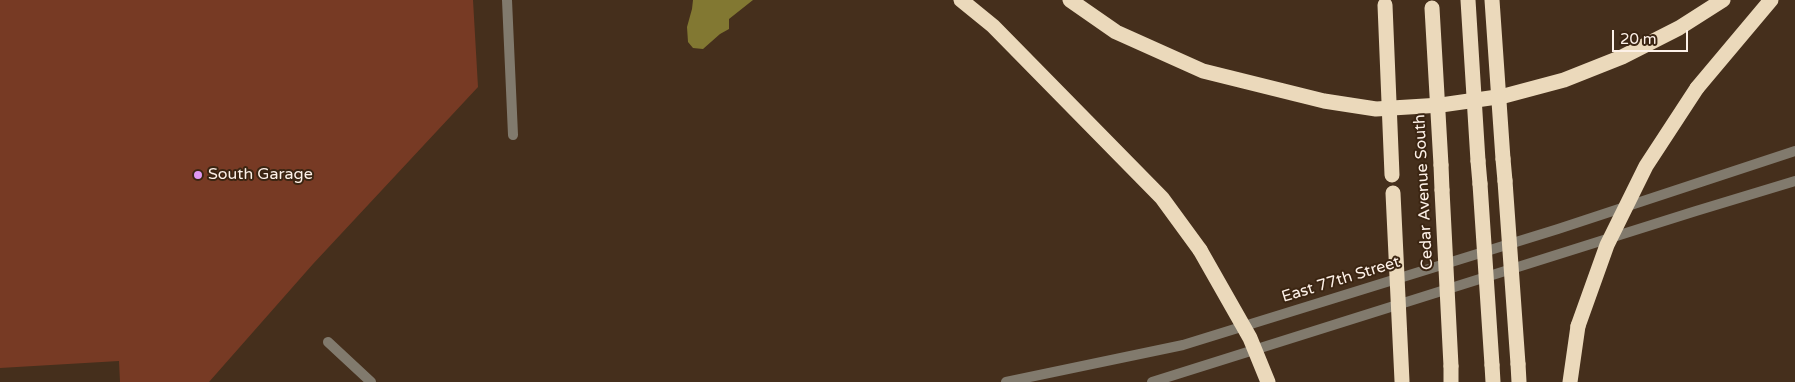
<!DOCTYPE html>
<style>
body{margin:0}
#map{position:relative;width:1795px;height:382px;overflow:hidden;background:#452f1c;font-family:"Varela Round",sans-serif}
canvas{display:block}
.scale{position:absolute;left:1612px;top:30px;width:76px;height:22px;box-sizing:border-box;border:2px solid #fdf1e8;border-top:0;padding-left:6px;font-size:15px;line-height:18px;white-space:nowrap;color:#fdf1e8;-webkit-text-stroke:4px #3b2512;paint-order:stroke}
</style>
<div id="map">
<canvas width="1795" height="382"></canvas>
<div class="scale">20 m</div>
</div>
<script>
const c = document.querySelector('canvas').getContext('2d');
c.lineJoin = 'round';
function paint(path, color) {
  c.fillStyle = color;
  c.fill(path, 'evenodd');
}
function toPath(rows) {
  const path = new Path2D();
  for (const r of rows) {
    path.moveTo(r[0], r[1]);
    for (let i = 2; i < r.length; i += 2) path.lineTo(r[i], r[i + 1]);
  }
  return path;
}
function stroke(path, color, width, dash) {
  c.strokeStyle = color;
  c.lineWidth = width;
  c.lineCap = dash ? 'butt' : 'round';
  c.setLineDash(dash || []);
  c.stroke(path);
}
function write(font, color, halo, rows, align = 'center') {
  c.font = font + ' "Varela Round",sans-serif';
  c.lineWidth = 4;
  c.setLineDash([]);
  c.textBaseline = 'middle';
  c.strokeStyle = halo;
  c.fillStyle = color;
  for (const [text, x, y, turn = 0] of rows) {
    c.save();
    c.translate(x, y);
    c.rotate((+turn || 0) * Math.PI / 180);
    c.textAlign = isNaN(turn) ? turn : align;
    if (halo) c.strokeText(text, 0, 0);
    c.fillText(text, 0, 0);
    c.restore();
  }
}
paint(toPath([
 [693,0,753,0,729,19,729,29,720,34,703,49,693,48,688,42,687,27,692,9]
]), '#827832');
paint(toPath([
 [0,0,473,0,478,87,313,264,209,382,120,382,119,361,0,368]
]), '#773a24');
stroke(toPath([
 [507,0,513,135]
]), '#817a6d', 10);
stroke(toPath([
 [328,342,371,382]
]), '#817a6d', 10);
stroke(toPath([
 [1006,382,1183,345,1558,229,1795,151],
 [1152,382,1696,211,1795,181]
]), '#817a6d', 10);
stroke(toPath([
 [961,0,993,26,1162,198,1200,250],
 [1070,0,1116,32,1203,71,1324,101,1376,109,1441,105,1504,96,1564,80,1622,57,1679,28,1723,0],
 [1697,88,1771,0],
 [1503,159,1505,181],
 [1478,161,1480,184],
 [1441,165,1442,190],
 [1518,364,1519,382],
 [1492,365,1493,382],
 [1451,366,1451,382],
 [1570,382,1578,326]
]), '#ebd9bb', 15);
stroke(toPath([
 [1468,0,1478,161],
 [1492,0,1503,159],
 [1385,5,1392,175],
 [1432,8,1441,165],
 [1505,181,1518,364],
 [1480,184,1492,365],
 [1442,190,1451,366],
 [1393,193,1402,381],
 [1200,250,1250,338,1268,382],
 [1578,326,1607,245,1646,166,1697,88]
]), '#ebd9bb', 15);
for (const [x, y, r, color] of [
 [198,175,5,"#df98f2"]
]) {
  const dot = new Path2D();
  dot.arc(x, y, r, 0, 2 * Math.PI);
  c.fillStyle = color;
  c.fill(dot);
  stroke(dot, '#3b2512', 2);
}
write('16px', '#fdf1e8', '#3b2512', [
 ["South Garage",208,175]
], 'left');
write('16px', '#fdf1e8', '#3b2512', [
 ["Cedar Avenue South",1424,192,-93],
 ["East 77th Street",1341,280,-17]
]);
</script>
